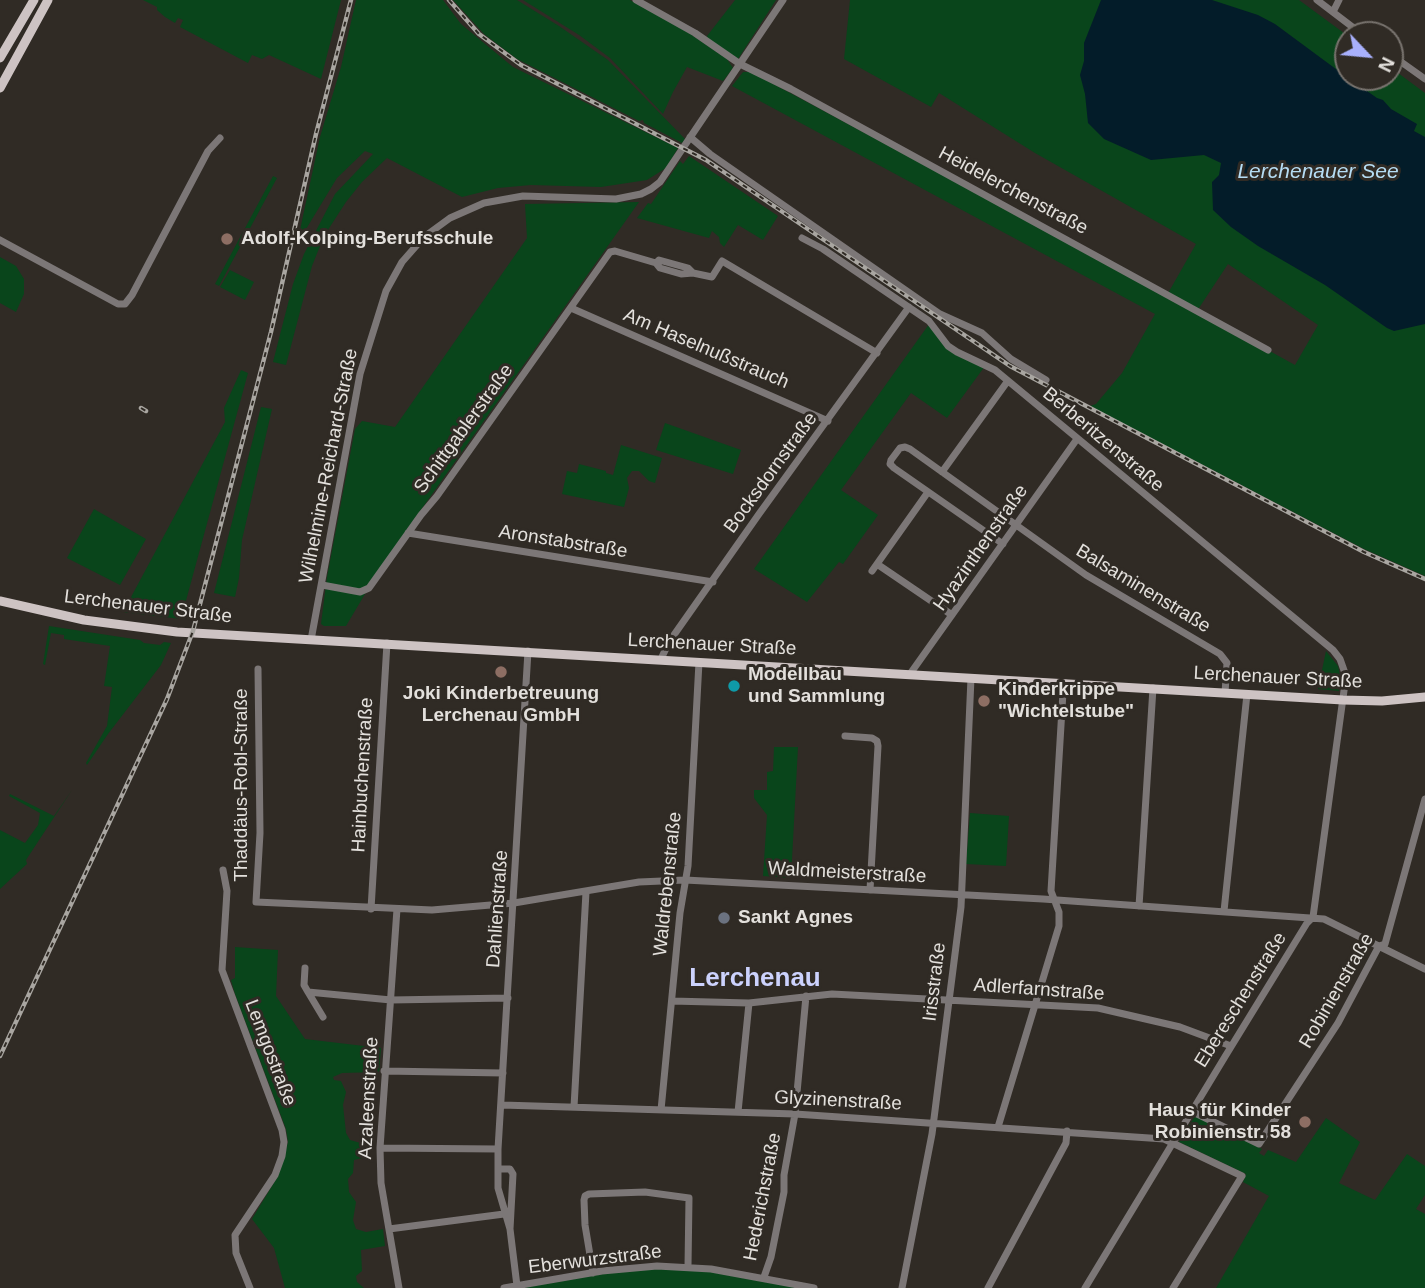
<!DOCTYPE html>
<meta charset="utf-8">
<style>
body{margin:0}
#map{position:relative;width:1425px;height:1288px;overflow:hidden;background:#302b25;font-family:Helvetica,sans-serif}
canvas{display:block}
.north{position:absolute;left:1334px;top:21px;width:70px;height:70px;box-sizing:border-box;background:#302b25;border:2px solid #78736e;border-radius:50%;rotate:116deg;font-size:19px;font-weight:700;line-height:28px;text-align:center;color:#e3e0dc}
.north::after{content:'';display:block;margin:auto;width:24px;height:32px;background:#a8b0fc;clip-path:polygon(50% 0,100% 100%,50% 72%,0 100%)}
</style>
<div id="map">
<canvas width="1425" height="1288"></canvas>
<div class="north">N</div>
</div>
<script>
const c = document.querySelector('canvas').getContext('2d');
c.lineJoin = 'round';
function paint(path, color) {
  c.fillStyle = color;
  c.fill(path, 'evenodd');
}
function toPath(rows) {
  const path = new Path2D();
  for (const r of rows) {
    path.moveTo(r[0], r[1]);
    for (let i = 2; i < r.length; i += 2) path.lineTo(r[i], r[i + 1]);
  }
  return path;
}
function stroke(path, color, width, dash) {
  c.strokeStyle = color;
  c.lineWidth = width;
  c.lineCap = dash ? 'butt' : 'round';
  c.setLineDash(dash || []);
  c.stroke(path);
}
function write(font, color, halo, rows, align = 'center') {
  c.font = font + ' Helvetica,sans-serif';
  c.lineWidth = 6;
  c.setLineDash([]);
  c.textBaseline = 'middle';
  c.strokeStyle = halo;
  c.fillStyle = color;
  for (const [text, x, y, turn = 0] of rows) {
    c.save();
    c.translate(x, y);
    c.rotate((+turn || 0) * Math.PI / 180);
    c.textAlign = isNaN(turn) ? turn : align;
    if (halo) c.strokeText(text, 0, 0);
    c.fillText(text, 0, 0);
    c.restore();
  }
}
paint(toPath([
 [143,0,341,0,321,79,269,55,262,59,252,55,248,63,180,27,183,20,178,18,175,23,165,17,157,10,157,7],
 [356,0,443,0,461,24,513,67,678,148,666,168,647,180,601,187,531,185,498,188,462,197,387,158,362,182,346,202,324,236,312,266,286,365,273,362,293,284,304,254,335,194,373,154,365,151,337,178,297,244,320,137,341,67],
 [453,0,517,0,559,26,608,60,685,139,682,143,644,123,643,120,639,121,517,59,484,34],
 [523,0,630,0,686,31,727,59,733,68,723,81,687,67,673,92,663,114,610,58,579,35],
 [735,0,776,0,738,59,708,39,707,36],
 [850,0,1299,0,1348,36,1348,77,1390,77,1390,67,1425,93,1425,576,1364,549,1090,406,1096,404,1122,373,1155,314,732,86,743,72,751,72,1167,295,1196,244,1035,153,939,93,931,107,844,59],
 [1228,264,1318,325,1295,365,1197,311],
 [689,156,778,216,763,240,738,225,724,247,720,243,719,237,712,231,709,238,637,218,648,203,651,204,680,161,683,164],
 [273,176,277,178,219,286,215,284],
 [639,202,384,562,346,626,324,626,321,624,327,577,355,429,362,421,395,427,527,238,525,204],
 [0,257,16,266,24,279,24,294,16,312,0,303],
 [230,270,254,282,245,300,220,287],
 [932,320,949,345,985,366,947,418,911,393,841,490,878,515,843,564,839,562,807,602,754,569],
 [241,370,248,373,181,619,123,612,225,422,224,408],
 [261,407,272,409,242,540,239,578,235,597,214,593],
 [665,423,741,450,733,474,656,450],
 [621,445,662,458,655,483,649,481,639,471,632,471,627,478,629,488,624,507,562,494,567,471,577,473,579,464,606,471,606,473,613,475],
 [94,509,146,539,120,585,67,558],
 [49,626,140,640,144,643,160,645,164,642,171,643,161,665,108,734,87,765,86,763,107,726,112,687,104,686,110,646,64,639,64,635,51,633,45,665,43,664],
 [1326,651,1338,666,1340,675,1339,691,1318,689],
 [774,747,798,747,791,878,763,876,767,815,754,798,754,790,767,790,767,772,773,771],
 [72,790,26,860,27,864,0,889,0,830,25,843,38,825,40,813,9,796,10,794,54,816],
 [970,813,1009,816,1006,866,966,864],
 [235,947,278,950,276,996,305,1039,381,1048,379,1072,342,1073,333,1077,334,1080,341,1081,346,1092,343,1105,346,1133,350,1140,364,1144,362,1158,354,1160,353,1173,348,1179,349,1192,356,1202,353,1220,356,1229,366,1232,383,1229,385,1246,361,1250,362,1271,356,1276,357,1282,364,1288,285,1288,274,1248,252,1219,278,1176,288,1142,286,1129,235,994,231,980,235,978],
 [1195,1116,1262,1149,1259,1153,1264,1156,1268,1150,1296,1162,1326,1118,1360,1142,1339,1183,1375,1200,1407,1154,1425,1166,1425,1195,1416,1209,1425,1214,1425,1288,1216,1288,1269,1196,1243,1182,1246,1174,1179,1142],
 [649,1269,702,1270,798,1288,522,1288,608,1273]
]), '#09451b');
paint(toPath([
 [1101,0,1212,0,1258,15,1275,24,1344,75,1377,98,1383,100,1391,109,1417,124,1414,131,1425,137,1425,324,1394,331,1387,328,1325,285,1258,246,1231,227,1213,210,1212,182,1219,175,1221,163,1204,155,1151,160,1104,139,1088,123,1085,94,1080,75,1084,61,1084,43]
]), '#031c29');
stroke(toPath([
 [636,0,695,33,740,64,791,89,1268,350],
 [1317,0,1363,35],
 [1333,12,1339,0],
 [1390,54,1425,79],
 [690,137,710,154,940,314,982,333,1011,359,1046,380],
 [802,238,823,249,929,321,948,346,957,352,995,370,1333,650,1340,659,1346,676,1313,917,1307,923,1226,1055,1085,1288],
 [0,240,118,304,125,304,132,295,208,151,220,138],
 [656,263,660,268,681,274,693,273,712,277,722,261,877,353],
 [571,308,828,421],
 [942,472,1007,382],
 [408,533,713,582],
 [1003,544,894,468,890,464,891,460,900,448,905,447,910,449,1086,575,1220,654,1227,663,1225,693],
 [877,564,952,615],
 [872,571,928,492],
 [322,585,360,592,369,588,421,515,437,496,610,252,615,251,656,263,659,260,688,268,693,273],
 [311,640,360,374,386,291,402,262,424,237,450,218,484,203,523,196,616,199,641,194,651,189,660,182,783,0],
 [661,659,669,642,759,514,909,307],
 [258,669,260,833,256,902,432,910,514,903,639,882,685,880,1043,899,1324,919,1425,969],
 [910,674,1077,439],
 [845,736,872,738,877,741,878,746,870,890],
 [223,870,227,891,222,970,282,1130,284,1142,282,1156,275,1175,235,1235,236,1253,250,1288],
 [1139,906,1153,688],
 [371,909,387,643],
 [397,909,380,1148,381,1183,399,1288],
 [1224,911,1247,694],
 [305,968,304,985,308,992],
 [672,1001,749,1003,832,994,1098,1008,1180,1027,1231,1046],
 [323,1017,308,992,391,1000,508,998],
 [384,1071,503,1073],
 [502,1105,795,1114,1164,1139,1242,1176,1173,1288],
 [574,1107,586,892],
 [661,1110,680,913,688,866,699,662],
 [1191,1111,1259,1144,1338,1023,1379,946,1385,944,1425,799],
 [738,1112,749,1003],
 [998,1127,1059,926,1059,912,1051,891,1063,692,1066,683],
 [380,1148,498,1149],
 [498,1169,510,1169,513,1174,510,1229,517,1286],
 [389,1229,504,1214],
 [510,1229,498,1188,498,1149,528,651],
 [593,1273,585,1225,584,1200,585,1196,589,1194,645,1192,689,1198,688,1266],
 [764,1277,771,1257,784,1192,784,1175,795,1114,806,996],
 [504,1288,602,1271,657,1266,711,1269,814,1288],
 [902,1288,932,1134,961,907,971,678],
 [988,1288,1066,1143,1067,1131]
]), '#7c7777', 7);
stroke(toPath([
 [0,58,34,0],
 [0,88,48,0],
 [0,601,84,620,177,632,1343,700,1382,701,1425,697]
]), '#cdc3c3', 9);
const rail = toPath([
 [449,0,479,34,521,65,706,160,1010,366,1364,552,1425,579],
 [141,408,146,411],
 [0,1056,167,699,193,631,271,332,316,134,351,0]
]);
stroke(rail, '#a9a6a1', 4.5);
stroke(rail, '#302b25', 2, [5]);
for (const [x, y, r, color] of [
 [227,239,7,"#8d6e63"],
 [501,672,7,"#8d6e63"],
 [734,686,7,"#0f9aa8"],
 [984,701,7,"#8d6e63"],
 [724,918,7,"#6b7280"],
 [1305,1122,7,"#8d6e63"]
]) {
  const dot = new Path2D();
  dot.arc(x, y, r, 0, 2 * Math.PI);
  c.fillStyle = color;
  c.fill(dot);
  stroke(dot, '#302b25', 2.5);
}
write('19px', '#e3e0dc', '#302b25', [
 ["Heidelerchenstraße",1013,191,28],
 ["Am Haselnußstrauch",706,349,23],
 ["Schittgablerstraße",464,429,-54],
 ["Berberitzenstraße",1103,440,40],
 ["Wilhelmine-Reichard-Straße",329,466,-79],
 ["Bocksdornstraße",771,473,-54],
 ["Aronstabstraße",563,542,9],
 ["Hyazinthenstraße",981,548,-55],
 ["Balsaminenstraße",1143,589,31],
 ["Lerchenauer Straße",148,607,7],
 ["Lerchenauer Straße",712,645,3],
 ["Lerchenauer Straße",1278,678,3],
 ["Hainbuchenstraße",363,775,-87],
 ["Thaddäus-Robl-Straße",242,785,-90],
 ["Waldmeisterstraße",847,873,3],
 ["Waldrebenstraße",668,884,-84],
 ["Dahlienstraße",498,909,-86],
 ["Irisstraße",935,982,-83],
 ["Adlerfarnstraße",1039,990,4],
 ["Robinienstraße",1337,991,-60],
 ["Ebereschenstraße",1241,1000,-58],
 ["Lemgostraße",270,1053,69],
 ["Azaleenstraße",369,1098,-87],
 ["Glyzinenstraße",838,1101,3],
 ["Hederichstraße",763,1197,-79],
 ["Eberwurzstraße",595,1260,-7]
]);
write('bold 19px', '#e3e0dc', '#302b25', [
 ["Adolf-Kolping-Berufsschule",241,239],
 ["Modellbau",748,675],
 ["und Sammlung",748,697],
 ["Kinderkrippe",998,690],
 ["\"Wichtelstube\"",998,712],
 ["Joki Kinderbetreuung",501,694,"center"],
 ["Lerchenau GmbH",501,716,"center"],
 ["Sankt Agnes",738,918],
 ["Haus für Kinder",1291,1111,"right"],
 ["Robinienstr. 58",1291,1133,"right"]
], 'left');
write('italic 21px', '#b5dcf3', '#302b25', [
 ["Lerchenauer See",1318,172]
]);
write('bold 26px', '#ccd2fd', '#302b25', [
 ["Lerchenau",755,979]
]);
</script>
